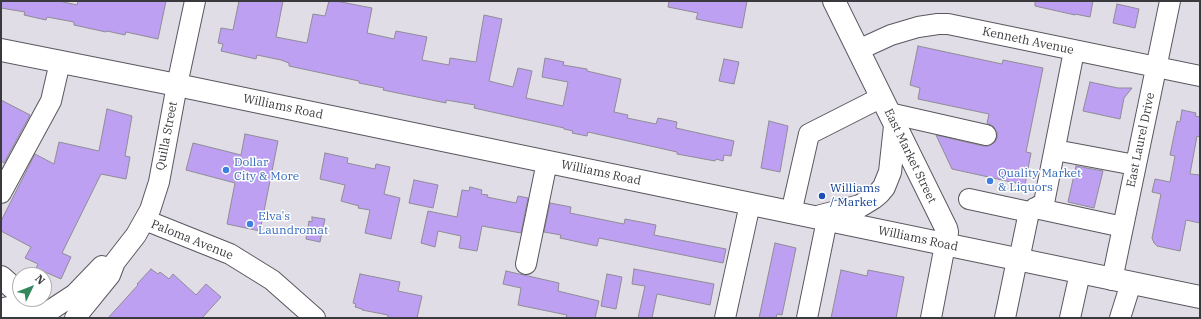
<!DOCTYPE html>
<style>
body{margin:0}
#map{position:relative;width:1201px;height:319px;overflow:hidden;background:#e0dde6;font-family:"IBM Plex Serif",serif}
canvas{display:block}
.frame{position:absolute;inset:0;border:2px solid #3a393d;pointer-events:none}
.north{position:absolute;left:12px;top:267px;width:40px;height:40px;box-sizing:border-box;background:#fff;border:1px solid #b0b0b1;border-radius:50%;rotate:47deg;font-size:11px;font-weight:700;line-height:16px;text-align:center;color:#3a393d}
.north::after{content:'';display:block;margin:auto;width:14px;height:18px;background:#32875b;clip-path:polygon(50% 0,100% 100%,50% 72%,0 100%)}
</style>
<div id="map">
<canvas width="1201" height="319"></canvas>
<div class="frame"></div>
<div class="north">N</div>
</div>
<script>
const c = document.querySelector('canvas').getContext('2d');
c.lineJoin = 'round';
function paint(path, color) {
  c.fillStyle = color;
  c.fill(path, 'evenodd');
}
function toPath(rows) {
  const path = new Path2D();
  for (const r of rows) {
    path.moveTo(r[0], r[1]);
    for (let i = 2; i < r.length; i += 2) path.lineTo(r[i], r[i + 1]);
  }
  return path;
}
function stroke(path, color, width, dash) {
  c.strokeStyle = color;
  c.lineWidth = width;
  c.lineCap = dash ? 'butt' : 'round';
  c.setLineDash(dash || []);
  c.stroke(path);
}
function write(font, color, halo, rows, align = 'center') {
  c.font = font + ' "IBM Plex Serif",serif';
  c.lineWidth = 3;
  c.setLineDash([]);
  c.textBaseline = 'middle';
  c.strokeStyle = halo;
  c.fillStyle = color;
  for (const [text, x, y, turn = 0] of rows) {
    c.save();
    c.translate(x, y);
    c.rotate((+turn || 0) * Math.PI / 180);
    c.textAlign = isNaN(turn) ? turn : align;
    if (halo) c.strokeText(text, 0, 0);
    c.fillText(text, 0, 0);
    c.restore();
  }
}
const building = toPath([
 [1,1,59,1,77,5,78,1,166,1,158,39,126,32,125,35,107,31,106,32,74,25,74,22,47,17,46,20,24,15,25,12,1,8,1,1],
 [239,1,283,1,276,37,307,43,313,14,325,16,329,1,336,1,372,8,367,33,394,39,396,31,427,37,422,60,449,65,450,58,476,62,484,15,502,19,489,81,513,87,518,68,532,71,526,98,563,106,568,82,542,77,545,58,564,62,563,65,587,69,587,71,621,79,614,112,628,115,627,118,656,124,658,118,677,122,676,128,734,141,731,156,724,155,723,161,716,159,715,161,677,154,677,152,588,132,587,136,572,133,573,131,564,129,564,128,474,108,475,105,446,100,446,103,383,90,384,88,359,83,359,81,289,66,289,63,281,60,257,55,256,59,221,51,223,44,218,43,221,28,233,30,239,1],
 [669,1,747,1,742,28,696,19,698,13,668,7,669,1],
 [1035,1,1093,1,1090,17,1075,14,1075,15,1035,6,1035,1],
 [1117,4,1139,9,1135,28,1113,23,1117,4],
 [918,46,1002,64,1003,60,1043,68,1026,152,1031,153,1025,185,952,169,936,135,983,146,989,146,995,142,997,138,997,132,993,126,987,123,989,114,918,99,920,88,910,85,918,46],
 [724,59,739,62,734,84,719,81,724,59],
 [1090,82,1118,88,1132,88,1124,98,1120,119,1083,111,1090,82],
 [1,100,30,115,4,163,1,161,1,100],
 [107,109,132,116,125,156,130,157,126,179,101,174,62,253,71,257,61,279,36,268,38,264,25,258,31,247,1,231,1,221,35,154,54,164,59,142,99,151,107,109],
 [1182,110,1196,113,1195,116,1200,117,1200,137,1197,136,1190,174,1200,175,1200,223,1186,220,1180,251,1157,246,1154,243,1152,238,1161,194,1152,192,1155,179,1170,182,1175,156,1170,155,1177,121,1180,122,1182,110],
 [769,121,788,126,780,172,761,168,769,121],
 [245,134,278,141,260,231,227,224,235,183,186,170,193,143,241,155,245,134],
 [325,153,348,158,347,163,375,169,376,164,390,167,384,194,400,198,391,239,365,233,370,210,358,208,359,206,341,201,345,185,320,179,325,153],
 [1076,166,1103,171,1094,208,1068,202,1076,166],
 [414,180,438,185,433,208,409,203,414,180],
 [470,187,482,190,481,194,488,195,487,197,516,203,518,196,528,198,521,233,482,226,477,251,459,248,461,236,438,231,435,247,421,243,428,211,457,217,462,190,469,191,470,187],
 [550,203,571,207,570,213,624,224,625,219,656,225,654,235,726,249,723,263,599,238,597,246,560,238,561,235,544,232,550,203],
 [312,217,325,219,320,242,306,239,309,221,312,222,312,217],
 [775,243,796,248,782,315,777,314,776,318,759,318,775,243],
 [151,269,158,274,160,272,169,279,173,274,196,295,206,284,221,297,202,318,108,318,138,285,137,284,151,269],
 [634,269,714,284,710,305,657,294,652,318,638,318,645,286,632,284,634,269],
 [841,270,867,276,868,270,904,277,896,318,831,318,841,270],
 [506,271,559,283,558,291,599,301,595,318,566,318,567,315,518,305,521,288,503,284,506,271],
 [360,274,400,282,398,291,422,296,417,318,388,318,388,315,362,310,362,309,355,307,356,304,353,303,360,274],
 [607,274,622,277,616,309,601,306,607,274]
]);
paint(building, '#bea0f3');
stroke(building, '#8f8c95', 1);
const minor = toPath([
 [858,50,891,35,918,27,938,24,948,24,1200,76],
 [889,113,986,135],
 [1055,150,1135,165],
 [1,193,51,101,60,62],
 [969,199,1029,212],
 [1035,208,1123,227],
 [791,213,809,134,882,97],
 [145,220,230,254,272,280,315,318],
 [1019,260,1029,212,1044,203,1074,51],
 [526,264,547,162],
 [1112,280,1170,1],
 [43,315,75,294,102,266],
 [75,318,110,275,115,262,136,235,150,210,159,182,177,85,195,1],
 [725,318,750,204],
 [807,318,827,220],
 [931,318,945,245],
 [1005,318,1017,260],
 [1070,318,1080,273],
 [1120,318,1131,283]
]);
const major = toPath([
 [834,1,946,228,947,232,945,245],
 [1,50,177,85,1200,297],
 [821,216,860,206,873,198,879,193,884,187,890,172,895,126],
 [1,277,20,294],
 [1,310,8,308,39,310]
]);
stroke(minor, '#59575f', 22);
stroke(major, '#59575f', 24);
stroke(minor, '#fff', 20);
stroke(major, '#fff', 22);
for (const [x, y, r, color] of [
 [226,170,4,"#3f7fe0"],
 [990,181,4,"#3f7fe0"],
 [822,196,4,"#1a4fb4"],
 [250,224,4,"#3f7fe0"]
]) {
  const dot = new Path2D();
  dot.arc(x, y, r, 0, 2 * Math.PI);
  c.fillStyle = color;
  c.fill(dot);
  stroke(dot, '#fff', 1.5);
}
write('12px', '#3a393d', '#fff', [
 ["Kenneth Avenue",1028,41,12],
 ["Williams Road",283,107,12],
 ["Quilla Street",167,136,-79],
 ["East Laurel Drive",1141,140,-78],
 ["East Market Street",910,156,64],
 ["Williams Road",601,173,12],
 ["Williams Road",918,239,12],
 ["Paloma Avenue",192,240,22]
]);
write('12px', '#366cbe', '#fff', [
 ["Dollar",234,163],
 ["City & More",234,177],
 ["Quality Market",998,174],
 ["& Liquors",998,188],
 ["Elva's",258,217],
 ["Laundromat",258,231]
], 'left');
write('12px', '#164399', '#fff', [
 ["Williams",830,189],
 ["/ Market",830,203]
], 'left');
</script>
